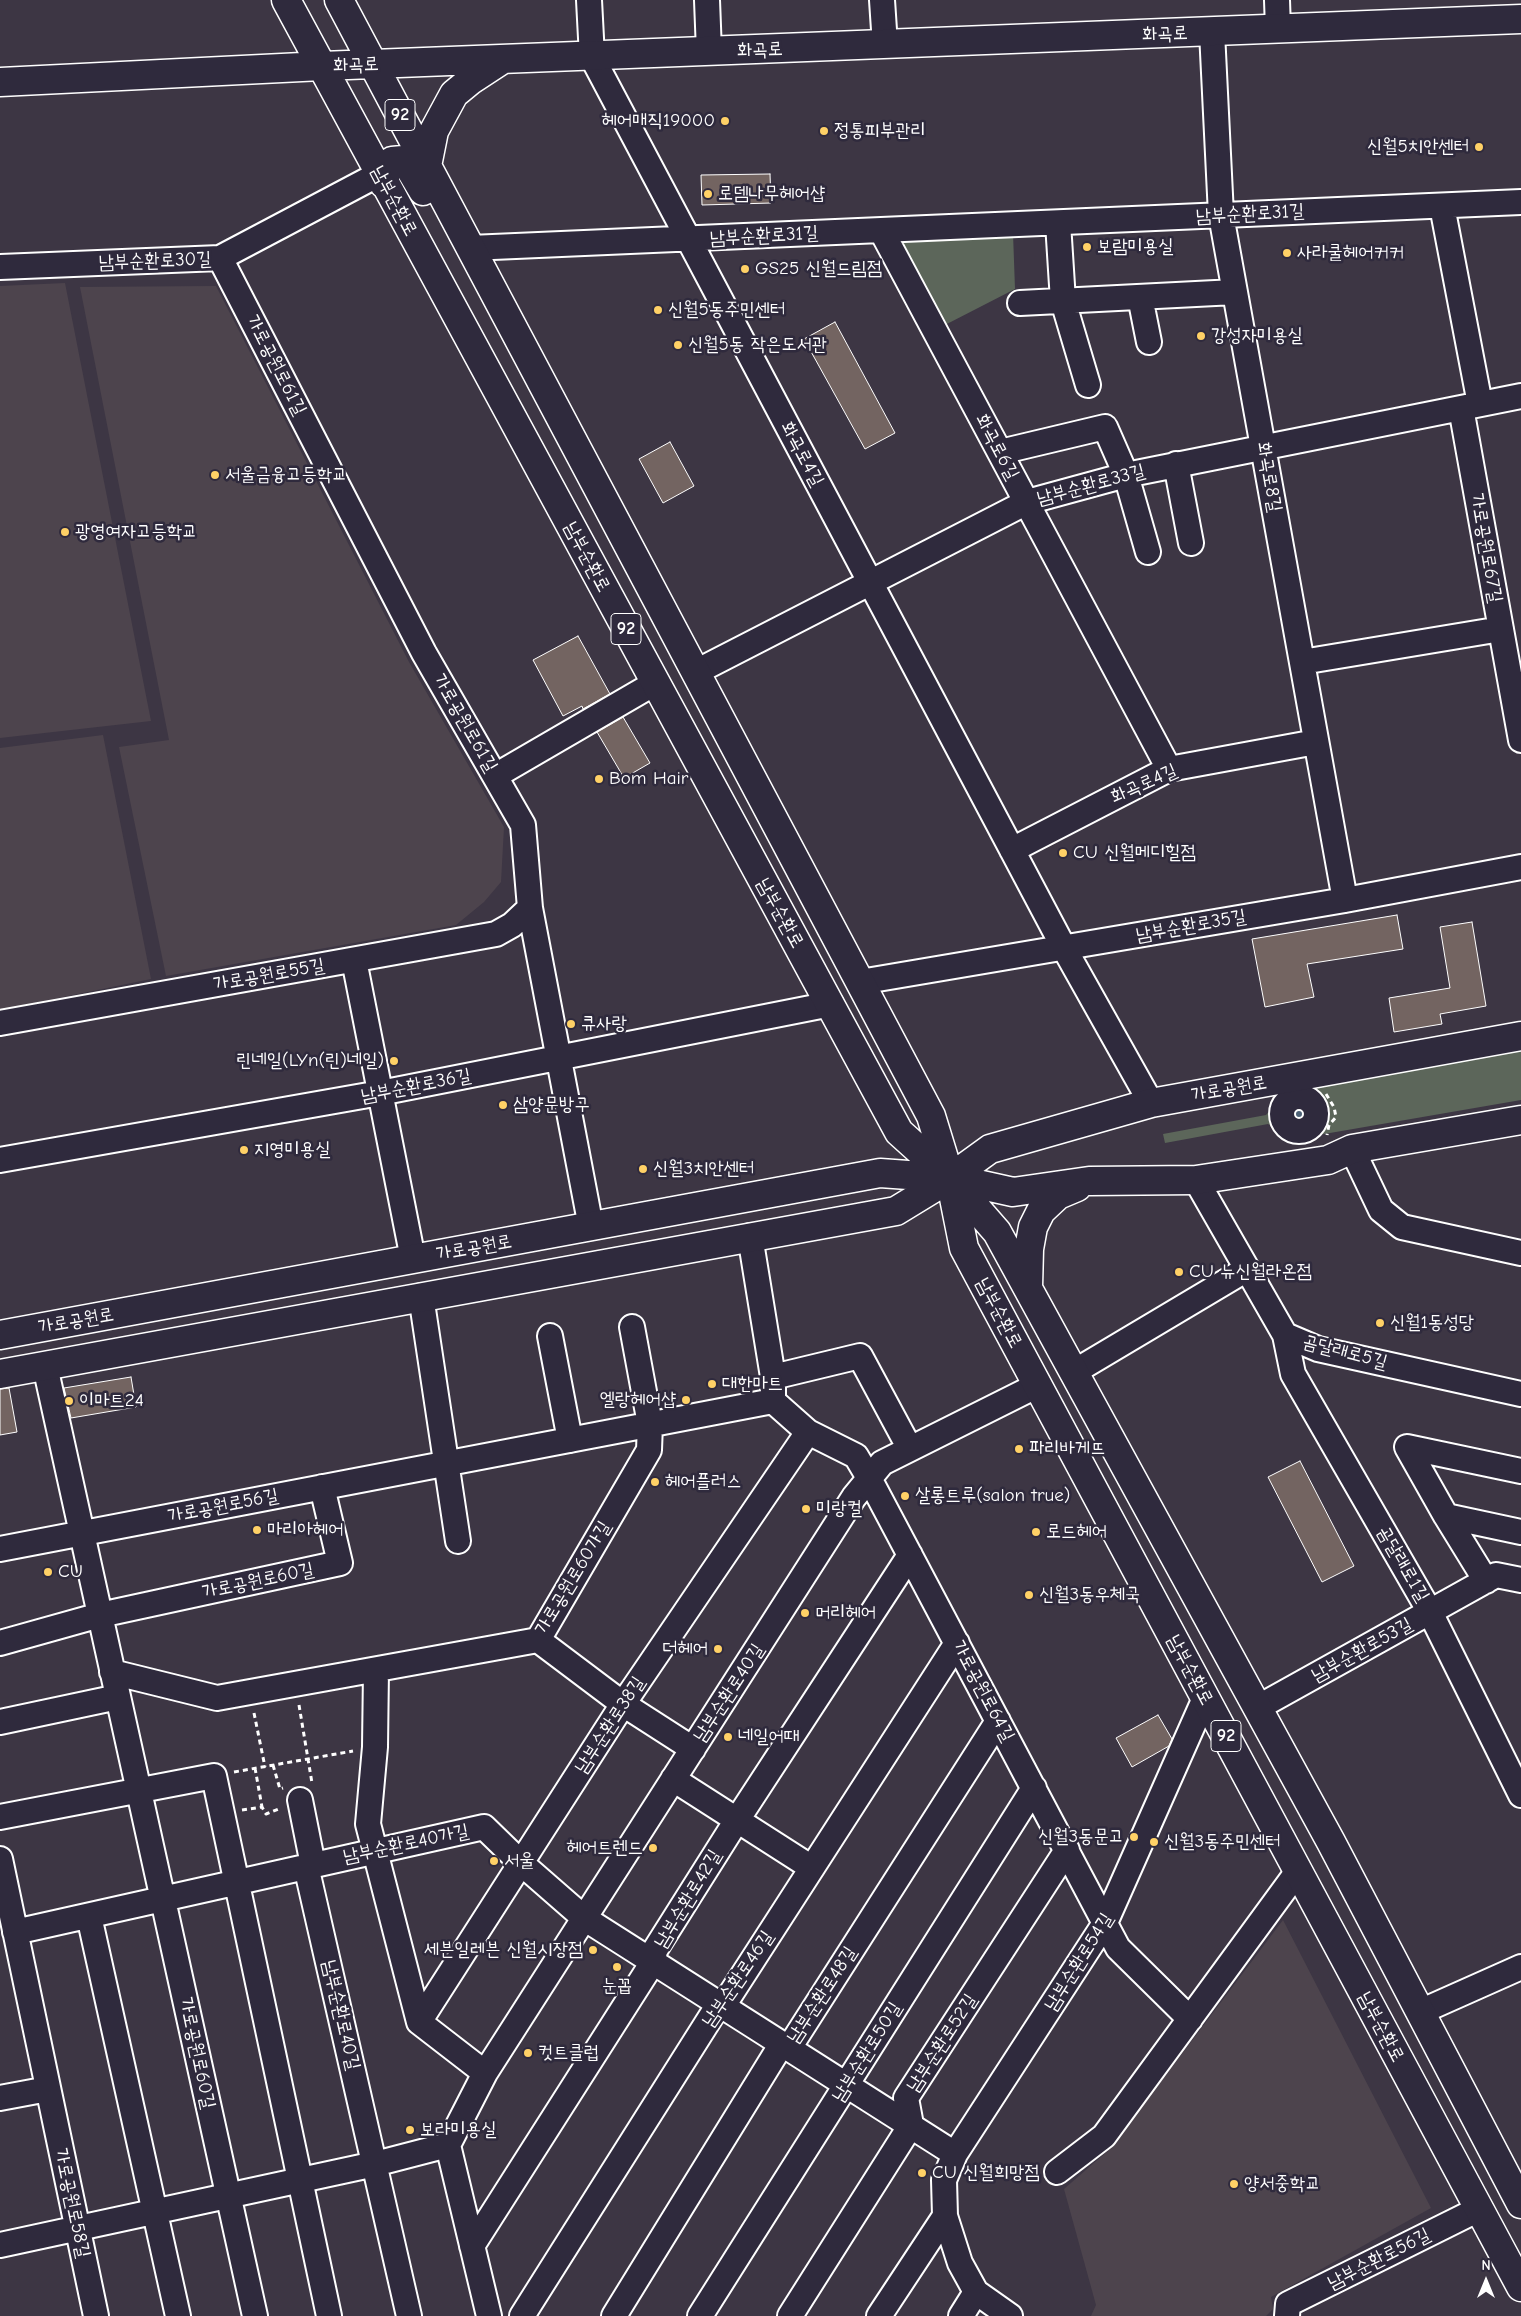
<!DOCTYPE html>
<meta charset="utf-8">
<style>
body{margin:0}
#map{position:relative;width:1521px;height:2316px;overflow:hidden;background:#3d3644;font-family:"Comic Neue",sans-serif}
canvas{display:block}
.north{position:absolute;left:1461px;top:2256px;width:50px;height:50px;-webkit-text-stroke:4px #2f2a3d;paint-order:stroke;rotate:0deg;font-size:14px;font-weight:700;line-height:20px;text-align:center;color:#fff}
.north::after{content:'';display:block;margin:auto;width:18px;height:22px;background:#fff;clip-path:polygon(50% 0,100% 100%,50% 72%,0 100%)}
</style>
<div id="map">
<canvas width="1521" height="2316"></canvas>
<div class="north">N</div>
</div>
<script>
const c = document.querySelector('canvas').getContext('2d');
c.lineJoin = 'round';
function paint(path, color) {
  c.fillStyle = color;
  c.fill(path, 'evenodd');
}
function toPath(rows) {
  const path = new Path2D();
  for (const r of rows) {
    if (r.length === 3) {
      path.moveTo(r[0] + r[2], r[1]);
      path.arc(r[0], r[1], r[2], 0, 2 * Math.PI);
      continue;
    }
    path.moveTo(r[0], r[1]);
    for (let i = 2; i < r.length; i += 2) path.lineTo(r[i], r[i + 1]);
  }
  return path;
}
function stroke(path, color, width, dash) {
  c.strokeStyle = color;
  c.lineWidth = width;
  c.lineCap = dash ? 'butt' : 'round';
  c.setLineDash(dash || []);
  c.stroke(path);
}
function write(font, color, halo, rows, align = 'center') {
  c.font = font + ' "Comic Neue","Poor Story",sans-serif';
  c.lineWidth = 5;
  c.setLineDash([]);
  c.textBaseline = 'middle';
  c.strokeStyle = halo;
  c.fillStyle = color;
  for (const [text, x, y, turn = 0] of rows) {
    c.save();
    c.translate(x, y);
    c.rotate((+turn || 0) * Math.PI / 180);
    c.textAlign = isNaN(turn) ? turn : align;
    if (halo) c.strokeText(text, 0, 0);
    c.fillText(text, 0, 0);
    c.restore();
  }
}
paint(toPath([
 [65,283,151,721,0,738,0,286],
 [216,286,409,662,504,827,501,882,484,902,456,925,166,976,119,747,169,740,80,287],
 [103,735,151,979,0,1010,0,748],
 [1283,1920,1431,2208,1271,2297,1273,2309,1266,2316,1091,2316,1096,2305,1064,2189,1110,2149]
]), '#4d444d');
paint(toPath([
 [1013,233,1015,289,941,327,894,238],
 [1521,1050,1521,1100,1301,1138,1288,1136,1268,1124,1165,1143,1163,1134,1266,1115,1282,1096,1292,1091]
]), '#5c665a');
const water = toPath([
 [1300,1114,11]
]);
paint(water, '#4c6176');
stroke(water, '#94a0ad', 1);
const building = toPath([
 [770,174,771,203,702,205,701,175,770,174],
 [835,322,895,433,865,449,804,339,835,322],
 [670,442,694,486,663,503,639,459,670,442],
 [578,636,610,694,583,709,582,706,563,716,533,660,578,636],
 [623,717,650,763,624,778,597,732,623,717],
 [1397,915,1403,949,1307,964,1314,997,1265,1007,1252,939,1397,915],
 [1472,922,1486,1006,1440,1014,1442,1024,1394,1032,1389,998,1450,988,1440,927,1472,922],
 [131,1377,136,1407,71,1418,64,1388,131,1377],
 [9,1388,17,1432,0,1435,0,1389,9,1388],
 [1300,1461,1354,1566,1322,1582,1268,1477,1300,1461],
 [1158,1715,1172,1739,1169,1746,1132,1767,1116,1738,1158,1715]
]);
paint(building, '#736461');
stroke(building, '#fff', 1);
const minor = toPath([
 [589,0,592,57,1064,948,1151,1103],
 [707,0,709,52],
 [882,0,885,45],
 [1277,0,1278,29],
 [1212,32,1221,215,1345,900],
 [1442,206,1480,404],
 [1058,223,1063,301,1088,385],
 [881,230,1169,769],
 [470,248,1521,202],
 [220,258,424,653,523,825,530,908,591,1227],
 [0,267,220,258,379,174],
 [1140,297,1149,342],
 [1020,303,1235,292],
 [1461,408,1521,740],
 [1000,452,1105,427,1126,475,1148,552],
 [1176,464,1191,543],
 [1302,662,1501,629],
 [696,672,1027,502,1126,475,1521,396],
 [495,776,655,683],
 [1012,850,1169,769,1316,742],
 [354,960,413,1259],
 [860,982,1345,900,1521,867],
 [0,1023,496,934,512,925,530,908],
 [1299,1114,17],
 [1352,1149,1381,1210,1402,1227,1521,1253],
 [0,1160,380,1093,831,1004],
 [1196,1180,1285,1335,1318,1349,1521,1394],
 [750,1236,773,1377,773,1401,808,1432,856,1456,869,1478,1118,1948,1190,2019],
 [421,1296,458,1541],
 [1285,1335,1293,1374,1430,1612,1521,1795],
 [550,1336,570,1440],
 [45,1366,255,2316],
 [1074,1372,1247,1269],
 [773,1377,860,1356,910,1449],
 [1446,1516,1521,1532],
 [0,1549,773,1401],
 [1486,1581,1446,1516,1407,1447,1521,1471],
 [538,1640,623,1704,693,1749],
 [0,1643,100,1615,340,1563,322,1487],
 [376,1670,375,1747,368,1824,419,2022,485,2073],
 [112,1672,217,1698,538,1640,649,1450,650,1424,632,1327],
 [1257,1708,1496,1575,1521,1580],
 [0,1722,118,1697],
 [673,1779,812,1868],
 [300,1800,313,1865],
 [0,1817,214,1776,329,2316],
 [0,1859,96,2316],
 [306,1866,409,2316],
 [89,1916,178,2316],
 [15,1932,484,1827,521,1863,584,1918,955,2154],
 [1420,2012,1521,1967],
 [419,2022,623,1704,808,1432],
 [0,2098,48,2089],
 [448,2145,489,2316],
 [1057,2172,1104,2136,1298,1871],
 [0,2245,375,2164,448,2145,485,2073,854,1497,882,1463,1038,1385],
 [472,2246,653,1962,655,1950,737,1820,910,1555],
 [522,2316,714,2012,723,2006,957,1643],
 [614,2316,778,2050,789,2048,998,1721],
 [700,2316,1034,1788],
 [790,2316,911,2125,906,2098,1067,1850],
 [879,2316,945,2216],
 [961,2316,976,2292],
 [1010,2316,976,2292,960,2263,945,2216,944,2180,955,2154,1105,1923,1205,1698],
 [1287,2316,1288,2304,1479,2209]
]);
const major = toPath([
 [286,0,899,1132,950,1178,997,1232,1331,1842,1521,2204],
 [339,0,931,1116,950,1178,964,1248,1521,2287],
 [0,82,322,66,1521,19],
 [427,166,434,131,454,94,471,80,500,61],
 [384,184,387,165,392,161,403,160,410,169,423,191],
 [1028,1287,1029,1249,1033,1227,1041,1211,1058,1195,1077,1187],
 [0,1335,880,1173,950,1178,1013,1192,1089,1181,1196,1180,1328,1160,1352,1149,1521,1120],
 [0,1374,896,1211,950,1178,990,1149,1151,1103,1521,1036]
]);
stroke(minor, '#fff', 28);
stroke(major, '#fff', 31);
stroke(toPath([
 [1326,1094,1334,1107,1336,1117,1329,1125,1327,1135],
 [299,1705,312,1783],
 [254,1713,265,1767],
 [273,1765,280,1789,283,1788],
 [255,1768,262,1807],
 [234,1772,353,1751],
 [242,1810,262,1807,266,1814,281,1808]
]), '#fff', 3, [5, 4]);
stroke(minor, '#2f2a3d', 24);
stroke(major, '#2f2a3d', 28);
for (const [x, y, r, color] of [
 [725,121,5,"#ffd166"],
 [824,131,5,"#ffd166"],
 [1479,147,5,"#ffd166"],
 [708,194,5,"#ffd166"],
 [1087,247,5,"#ffd166"],
 [1287,253,5,"#ffd166"],
 [745,269,5,"#ffd166"],
 [658,310,5,"#ffd166"],
 [1201,336,5,"#ffd166"],
 [678,345,5,"#ffd166"],
 [215,475,5,"#ffd166"],
 [65,532,5,"#ffd166"],
 [599,779,5,"#ffd166"],
 [1063,853,5,"#ffd166"],
 [571,1024,5,"#ffd166"],
 [394,1061,5,"#ffd166"],
 [503,1105,5,"#ffd166"],
 [244,1150,5,"#ffd166"],
 [643,1169,5,"#ffd166"],
 [1179,1272,5,"#ffd166"],
 [1380,1323,5,"#ffd166"],
 [712,1384,5,"#ffd166"],
 [686,1400,5,"#ffd166"],
 [69,1401,5,"#ffd166"],
 [1019,1449,5,"#ffd166"],
 [655,1482,5,"#ffd166"],
 [905,1496,5,"#ffd166"],
 [806,1509,5,"#ffd166"],
 [257,1530,5,"#ffd166"],
 [1036,1532,5,"#ffd166"],
 [48,1572,5,"#ffd166"],
 [1029,1595,5,"#ffd166"],
 [805,1613,5,"#ffd166"],
 [718,1649,5,"#ffd166"],
 [728,1737,5,"#ffd166"],
 [1134,1837,5,"#ffd166"],
 [1154,1842,5,"#ffd166"],
 [653,1848,5,"#ffd166"],
 [494,1861,5,"#ffd166"],
 [593,1950,5,"#ffd166"],
 [617,1967,5,"#ffd166"],
 [528,2053,5,"#ffd166"],
 [410,2130,5,"#ffd166"],
 [922,2173,5,"#ffd166"],
 [1234,2184,5,"#ffd166"]
]) {
  const dot = new Path2D();
  dot.arc(x, y, r, 0, 2 * Math.PI);
  c.fillStyle = color;
  c.fill(dot);
  stroke(dot, '#2f2a3d', 2);
}
for (const [x, y, w] of [
 [400,115,30],
 [626,629,30],
 [1226,1736,30]
]) {
  const box = new Path2D();
  box.roundRect(x - w / 2, y - 15.5, w, 31, 4);
  c.fillStyle = '#2f2a3d';
  c.fill(box);
  stroke(box, '#fff', 1);
}
write('bold 18px', '#fff', null, [
 ["92",400,115],
 ["92",626,629],
 ["92",1226,1736]
]);
write('19px', '#fff', '#2f2a3d', [
 ["화곡로",1165,34,-2],
 ["화곡로",760,50,-2],
 ["화곡로",356,65,-2],
 ["남부순환로",394,201,62],
 ["남부순환로31길",1250,214,-3],
 ["남부순환로31길",764,236,-3],
 ["남부순환로30길",155,261,-2],
 ["가로공원로61길",276,365,63],
 ["화곡로6길",997,447,62],
 ["화곡로4길",802,454,62],
 ["화곡로8길",1269,477,80],
 ["남부순환로33길",1091,485,-15],
 ["가로공원로67길",1486,548,80],
 ["남부순환로",587,557,62],
 ["가로공원로61길",465,723,60],
 ["화곡로4길",1144,784,-24],
 ["남부순환로",780,913,61],
 ["남부순환로35길",1191,926,-10],
 ["가로공원로55길",269,975,-10],
 ["남부순환로36길",416,1086,-11],
 ["가로공원로",1229,1089,-10],
 ["가로공원로",474,1248,-10],
 ["남부순환로",999,1313,62],
 ["가로공원로",76,1321,-10],
 ["곰달래로5길",1345,1352,15],
 ["가로공원로56길",223,1506,-11],
 ["곰달래로1길",1403,1564,60],
 ["가로공원로60가길",573,1578,-59],
 ["가로공원로60길",258,1581,-12],
 ["남부순환로53길",1362,1650,-29],
 ["남부순환로",1190,1670,62],
 ["가로공원로64길",983,1691,62],
 ["남부순환로40길",729,1693,-57],
 ["남부순환로38길",610,1725,-57],
 ["남부순환로40가길",406,1844,-12],
 ["남부순환로42길",688,1899,-59],
 ["남부순환로54길",1079,1962,-58],
 ["남부순환로46길",738,1979,-56],
 ["남부순환로48길",822,1995,-57],
 ["남부순환로40길",341,2015,77],
 ["남부순환로",1381,2027,62],
 ["남부순환로52길",942,2043,-57],
 ["남부순환로50길",867,2052,-58],
 ["가로공원로60길",197,2053,78],
 ["가로공원로58길",72,2203,78],
 ["남부순환로56길",1379,2259,-27]
]);
write('19px', '#fff', '#2f2a3d', [
 ["헤어매직19000",715,121,"right"],
 ["정통피부관리",834,131],
 ["신월5치안센터",1469,147,"right"],
 ["로뎀나무헤어샵",718,194],
 ["보람미용실",1097,247],
 ["사라쿨헤어커커",1297,253],
 ["GS25 신월드림점",755,269],
 ["신월5동주민센터",668,310],
 ["강성자미용실",1211,336],
 ["신월5동 작은도서관",688,345],
 ["서울금융고등학교",225,475],
 ["광영여자고등학교",75,532],
 ["Bom Hair",609,779],
 ["CU 신월메디힐점",1073,853],
 ["큐사랑",581,1024],
 ["린네일(LYn(린)네일)",384,1061,"right"],
 ["삼양문방구",513,1105],
 ["지영미용실",254,1150],
 ["신월3치안센터",653,1169],
 ["CU 뉴신월라온점",1189,1272],
 ["신월1동성당",1390,1323],
 ["대한마트",722,1384],
 ["엘랑헤어샵",676,1400,"right"],
 ["이마트24",79,1401],
 ["파리바게뜨",1029,1449],
 ["헤어플러스",665,1482],
 ["살롱트루(salon true)",915,1496],
 ["미랑컬",816,1509],
 ["마리아헤어",267,1530],
 ["로드헤어",1046,1532],
 ["CU",58,1572],
 ["신월3동우체국",1039,1595],
 ["머리헤어",815,1613],
 ["더헤어",708,1649,"right"],
 ["네일어때",738,1737],
 ["신월3동문고",1124,1837,"right"],
 ["신월3동주민센터",1164,1842],
 ["헤어트렌드",643,1848,"right"],
 ["서울",504,1861],
 ["세븐일레븐 신월시장점",583,1950,"right"],
 ["눈꼽",617,1986,"center"],
 ["컷트클럽",538,2053],
 ["보라미용실",420,2130],
 ["CU 신월희망점",932,2173],
 ["양서중학교",1244,2184]
], 'left');
</script>
